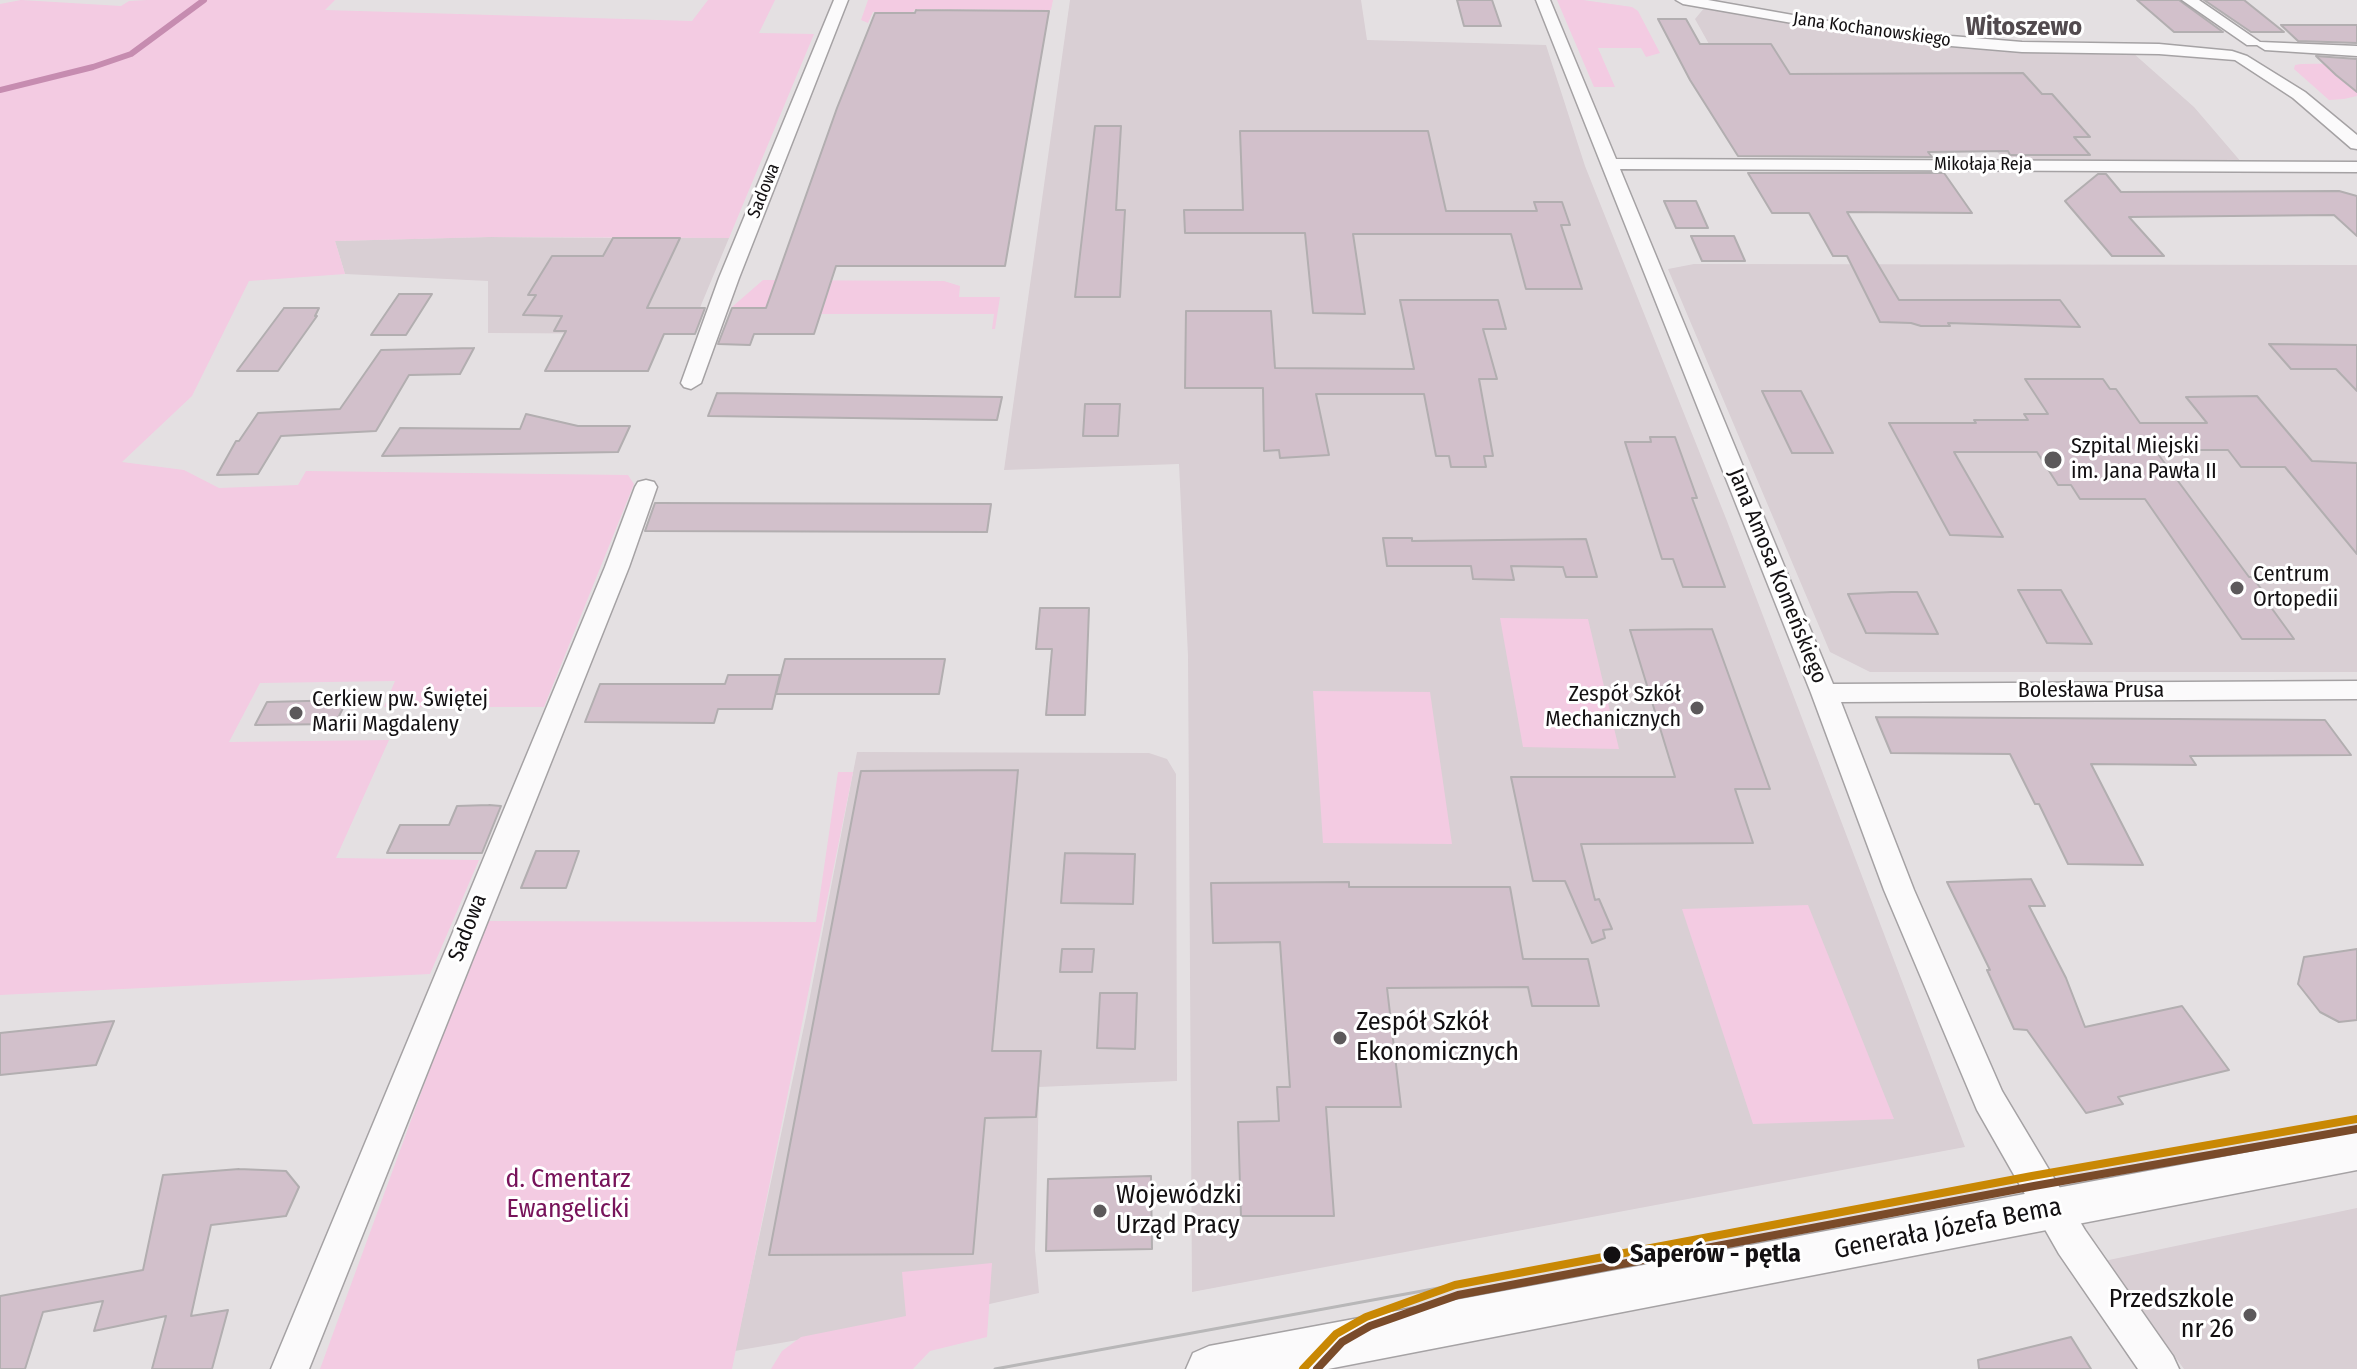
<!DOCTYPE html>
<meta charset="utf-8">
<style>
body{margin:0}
canvas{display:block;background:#e4e0e2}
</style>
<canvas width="2357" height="1369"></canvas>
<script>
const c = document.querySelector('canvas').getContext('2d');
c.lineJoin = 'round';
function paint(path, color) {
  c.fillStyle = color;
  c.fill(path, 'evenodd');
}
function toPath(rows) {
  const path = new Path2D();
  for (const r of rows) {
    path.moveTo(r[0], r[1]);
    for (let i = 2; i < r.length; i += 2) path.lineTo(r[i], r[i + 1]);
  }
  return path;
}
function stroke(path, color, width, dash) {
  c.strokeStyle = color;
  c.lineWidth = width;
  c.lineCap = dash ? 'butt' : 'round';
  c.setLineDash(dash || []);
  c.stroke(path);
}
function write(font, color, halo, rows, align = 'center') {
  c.font = font + ' "Fira Sans Condensed",sans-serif';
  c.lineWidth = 6;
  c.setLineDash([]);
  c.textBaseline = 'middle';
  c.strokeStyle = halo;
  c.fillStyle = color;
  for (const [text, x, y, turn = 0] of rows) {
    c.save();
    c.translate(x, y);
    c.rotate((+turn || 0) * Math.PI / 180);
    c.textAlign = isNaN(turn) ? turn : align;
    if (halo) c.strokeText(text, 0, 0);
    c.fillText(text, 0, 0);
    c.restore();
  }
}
paint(toPath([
 [1070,0,1361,0,1367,40,1546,45,1585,166,1727,521,1965,1147,1192,1292,1188,656,1179,464,1004,470],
 [1705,7,1916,42,2007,50,2133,53,2194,107,2242,163,2006,162,1965,114,1748,114,1695,19],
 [489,237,613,238,729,238,689,334,675,334,488,333,488,281,345,274,335,241],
 [1694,264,2357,265,2357,672,1870,672,1830,652,1668,269],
 [857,752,1149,753,1167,759,1176,774,1177,1081,1039,1087,1035,1250,1039,1293,940,1315,735,1351,807,1012],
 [2357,1208,2357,1369,2184,1369,2104,1261]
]), '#d9cfd4');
paint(toPath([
 [21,0,121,6,129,1,147,0,335,0,325,10,692,21,708,0,775,0,759,33,814,34,729,238,489,237,335,241,345,274,249,281,192,396,122,462,184,470,219,488,298,485,306,471,628,475,634,484,544,707,384,707,395,681,260,683,229,742,389,740,336,858,479,860,430,974,0,995,0,4],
 [868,0,1053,0,1051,10,915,9,913,12,873,12,868,23,861,20],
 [1557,0,1583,0,1632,7,1638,11,1660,53,1646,57,1641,48,1598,48,1615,87,1594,87],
 [2357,63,2357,96,2344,99,2329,100,2294,69,2295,65,2301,64],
 [763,280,944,281,960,286,959,297,1000,297,995,329,992,329,994,314,764,314,766,307,732,307],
 [1500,618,1588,619,1619,749,1523,747],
 [1313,691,1430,692,1452,844,1323,843],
 [838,772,853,772,732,1369,320,1369,484,921,816,922],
 [1808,905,1894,1119,1753,1124,1682,909],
 [992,1263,987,1337,930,1351,913,1369,771,1369,782,1351,801,1337,906,1316,902,1272]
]), '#f3cbe2');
stroke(toPath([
 [0,90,93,67,131,54,204,0]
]), '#c68cb0', 6);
const building = toPath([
 [1457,0,1492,0,1501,26,1464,26,1457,0],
 [2137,0,2179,0,2223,32,2174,32,2137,0],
 [2204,0,2244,0,2284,32,2251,32,2204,0],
 [916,10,1049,11,1005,266,836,266,814,334,754,334,750,345,718,344,732,308,766,308,837,108,875,13,915,13,916,10],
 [1658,19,1686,19,1700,44,1771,44,1790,74,2023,73,2042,94,2052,94,2090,137,2074,137,2090,155,2010,155,2008,151,1928,152,1932,157,1738,156,1690,80,1658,19],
 [2281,25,2357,25,2357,43,2298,41,2281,25],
 [2316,56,2357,59,2357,92,2336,75,2316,56],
 [1095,126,1121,126,1116,210,1125,210,1120,297,1075,297,1095,126],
 [1240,131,1428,131,1446,211,1537,211,1534,202,1562,202,1570,225,1561,225,1582,289,1526,289,1511,234,1353,234,1365,314,1313,313,1305,233,1185,233,1184,210,1243,210,1240,131],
 [1748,173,1944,173,1972,213,1847,212,1899,300,2060,300,2080,327,1948,323,1950,326,1921,326,1911,323,1880,322,1847,256,1833,256,1809,213,1772,213,1748,173],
 [2098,174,2106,174,2121,192,2339,191,2357,196,2357,236,2334,215,2129,217,2164,256,2112,256,2065,201,2098,174],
 [1664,201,1696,201,1708,228,1676,228,1664,201],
 [1691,236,1734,236,1745,261,1702,261,1691,236],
 [613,238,680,238,647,308,705,308,695,334,664,334,648,371,545,371,566,331,554,331,562,316,523,315,536,295,528,295,552,256,603,256,613,238],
 [399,294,432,294,406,335,371,335,399,294],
 [1400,300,1498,300,1506,329,1483,329,1497,379,1479,379,1493,456,1484,456,1486,467,1451,467,1449,456,1436,456,1424,394,1316,394,1329,455,1280,458,1279,450,1264,451,1263,388,1185,388,1186,311,1271,311,1275,368,1414,369,1400,300],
 [284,308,319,308,315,316,317,316,278,371,237,371,284,308],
 [2269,344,2357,345,2357,391,2336,369,2291,369,2269,344],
 [474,348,460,374,409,375,376,431,281,436,258,474,217,475,236,441,239,441,258,413,340,409,381,350,474,348],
 [2025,379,2103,379,2110,389,2116,389,2140,423,2207,423,2186,397,2257,396,2312,461,2357,463,2357,554,2285,467,2241,467,2228,450,2155,450,2249,577,2252,577,2269,599,2265,599,2294,639,2242,639,2145,499,2080,499,2071,485,2058,485,2037,452,1954,452,2003,537,1950,535,1889,423,1976,423,1974,420,2028,420,2024,414,2048,414,2025,379],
 [1762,391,1801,391,1833,453,1792,453,1762,391],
 [717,393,1002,397,997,420,708,416,717,393],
 [1085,404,1120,404,1118,436,1083,436,1085,404],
 [526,414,578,426,630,426,618,452,382,456,400,428,520,429,526,414],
 [1650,437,1675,437,1697,498,1692,498,1725,587,1683,587,1673,559,1662,559,1625,442,1651,442,1650,437],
 [655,503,657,503,991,504,987,532,645,531,655,503],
 [1383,538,1412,538,1412,541,1586,539,1597,577,1566,577,1563,567,1511,566,1514,580,1473,579,1471,566,1387,566,1383,538],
 [2018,590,2061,590,2092,644,2047,643,2018,590],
 [1892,592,1917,592,1938,634,1866,633,1848,594,1892,592],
 [1040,608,1089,608,1085,715,1046,715,1052,649,1036,649,1040,608],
 [1712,629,1770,789,1735,789,1753,843,1581,844,1595,900,1599,899,1612,929,1603,930,1605,938,1592,943,1565,881,1533,881,1511,777,1675,777,1630,630,1712,629],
 [785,659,945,659,939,694,776,694,785,659],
 [728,675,780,675,772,709,718,709,714,723,585,722,600,684,725,684,728,675],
 [347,700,335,724,255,725,267,702,347,700],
 [1876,717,2325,720,2351,755,2190,756,2196,765,2091,764,2143,865,2068,864,2039,804,2035,804,2010,754,1891,753,1876,717],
 [1018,770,992,1051,1041,1051,1036,1117,985,1118,973,1254,769,1255,861,771,1018,770],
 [489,805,501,806,482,853,387,853,400,825,449,825,457,806,489,805],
 [536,851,579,851,566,888,521,888,536,851],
 [1065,853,1135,854,1133,904,1061,903,1065,853],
 [2031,879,2045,906,2029,906,2066,978,2085,1027,2182,1006,2229,1070,2118,1097,2123,1104,2086,1113,2027,1030,2014,1029,1987,970,1990,970,1947,882,2031,879],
 [1349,882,1349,887,1510,887,1523,959,1588,959,1599,1006,1532,1006,1528,987,1387,988,1401,1107,1326,1107,1334,1216,1241,1216,1238,1122,1279,1121,1277,1087,1290,1087,1280,942,1213,943,1211,883,1349,882],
 [1062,949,1094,949,1092,972,1060,972,1062,949],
 [2357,949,2357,1020,2339,1022,2320,1012,2298,984,2304,957,2357,949],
 [1100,993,1137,993,1135,1049,1097,1048,1100,993],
 [114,1021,96,1065,0,1075,0,1033,114,1021],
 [239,1169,286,1171,299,1187,286,1216,211,1225,191,1316,228,1310,212,1369,152,1369,166,1316,94,1331,103,1301,43,1312,25,1369,0,1369,0,1296,143,1270,163,1175,239,1169],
 [1151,1176,1152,1249,1046,1251,1048,1179,1151,1176],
 [2071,1337,2091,1369,1979,1369,1978,1360,2071,1337]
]);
paint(building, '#d2c0cb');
stroke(building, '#b2aeb0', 2);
const minor = toPath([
 [834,0,848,0,739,278,701,383,691,389,684,387,681,383,719,278,834,0],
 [1536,0,1550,0,1616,159,2357,162,2357,172,1620,169,1833,684,2357,681,2357,699,1841,702,1914,890,2002,1091,2085,1230,2173,1356,2179,1369,2138,1369,2059,1254,1977,1110,1884,890,1811,693,1536,0],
 [1676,0,1708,0,1821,20,1951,36,2022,42,2159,44,2232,51,2247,56,2305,92,2357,135,2357,149,2351,148,2293,98,2235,60,2159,54,2022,52,1951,46,1821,28,1683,4,1676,0],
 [2182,0,2199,0,2260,42,2357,46,2357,56,2265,50,2257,45,2247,45,2182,0],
 [646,480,654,482,657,487,629,567,309,1369,271,1369,605,567,635,487,638,482,646,480]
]);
const tertiary = toPath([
 [2357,1132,2357,1170,1328,1369,1186,1369,1193,1353,1209,1346,2357,1132]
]);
stroke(minor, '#a5a2a4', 3);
stroke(tertiary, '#a5a2a4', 3);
paint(minor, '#fbfafb');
paint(tertiary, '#fbfafb');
stroke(toPath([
 [995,1369,1455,1285]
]), '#b8b7b8', 3);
stroke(toPath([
 [1303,1369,1336,1334,1366,1317,1455,1285,2032,1176,2357,1119]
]), '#c98804', 8);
stroke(toPath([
 [1317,1369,1342,1342,1370,1326,1458,1295,2034,1186,2357,1129]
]), '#7a4b2a', 8);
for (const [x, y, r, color] of [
 [2053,460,10,"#5c595b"],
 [2237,588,8,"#5c595b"],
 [1697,708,8,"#5c595b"],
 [296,713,8,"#5c595b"],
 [1340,1038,8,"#5c595b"],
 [1100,1211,8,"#5c595b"],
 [1612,1255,10,"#131012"],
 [2250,1315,8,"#5c595b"]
]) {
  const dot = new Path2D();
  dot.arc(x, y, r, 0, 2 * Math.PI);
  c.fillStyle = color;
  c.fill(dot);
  stroke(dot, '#fff', 3);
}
write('18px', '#131012', '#fff', [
 ["Jana Kochanowskiego",1872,30,8],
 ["Mikołaja Reja",1983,165],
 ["Sadowa",764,191,-68]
]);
write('22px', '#131012', '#fff', [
 ["Szpital Miejski",2071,447],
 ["im. Jana Pawła II",2071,472],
 ["Centrum",2253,575],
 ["Ortopedii",2253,600],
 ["Zespół Szkół",1681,695,"right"],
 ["Mechanicznych",1681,720,"right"],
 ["Cerkiew pw. Świętej",312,700],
 ["Marii Magdaleny",312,725]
], 'left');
write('22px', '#131012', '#fff', [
 ["Jana Amosa Komeńskiego",1777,576,68],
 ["Bolesława Prusa",2091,691],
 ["Sadowa",468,928,-69]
]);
write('bold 26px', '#524b4f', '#fff', [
 ["Witoszewo",2024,28]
]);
write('26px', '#131012', '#fff', [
 ["Zespół Szkół",1356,1023],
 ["Ekonomicznych",1356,1053],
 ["Wojewódzki",1116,1196],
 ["Urząd Pracy",1116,1226],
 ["Przedszkole",2234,1300,"right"],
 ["nr 26",2234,1330,"right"]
], 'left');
write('26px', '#77135a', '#fff', [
 ["d. Cmentarz",568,1180],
 ["Ewangelicki",568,1210]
]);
write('26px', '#131012', '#fff', [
 ["Generała Józefa Bema",1948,1229,-11]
]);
write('bold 26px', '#131012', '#fff', [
 ["Saperów - pętla",1630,1255]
], 'left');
</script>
